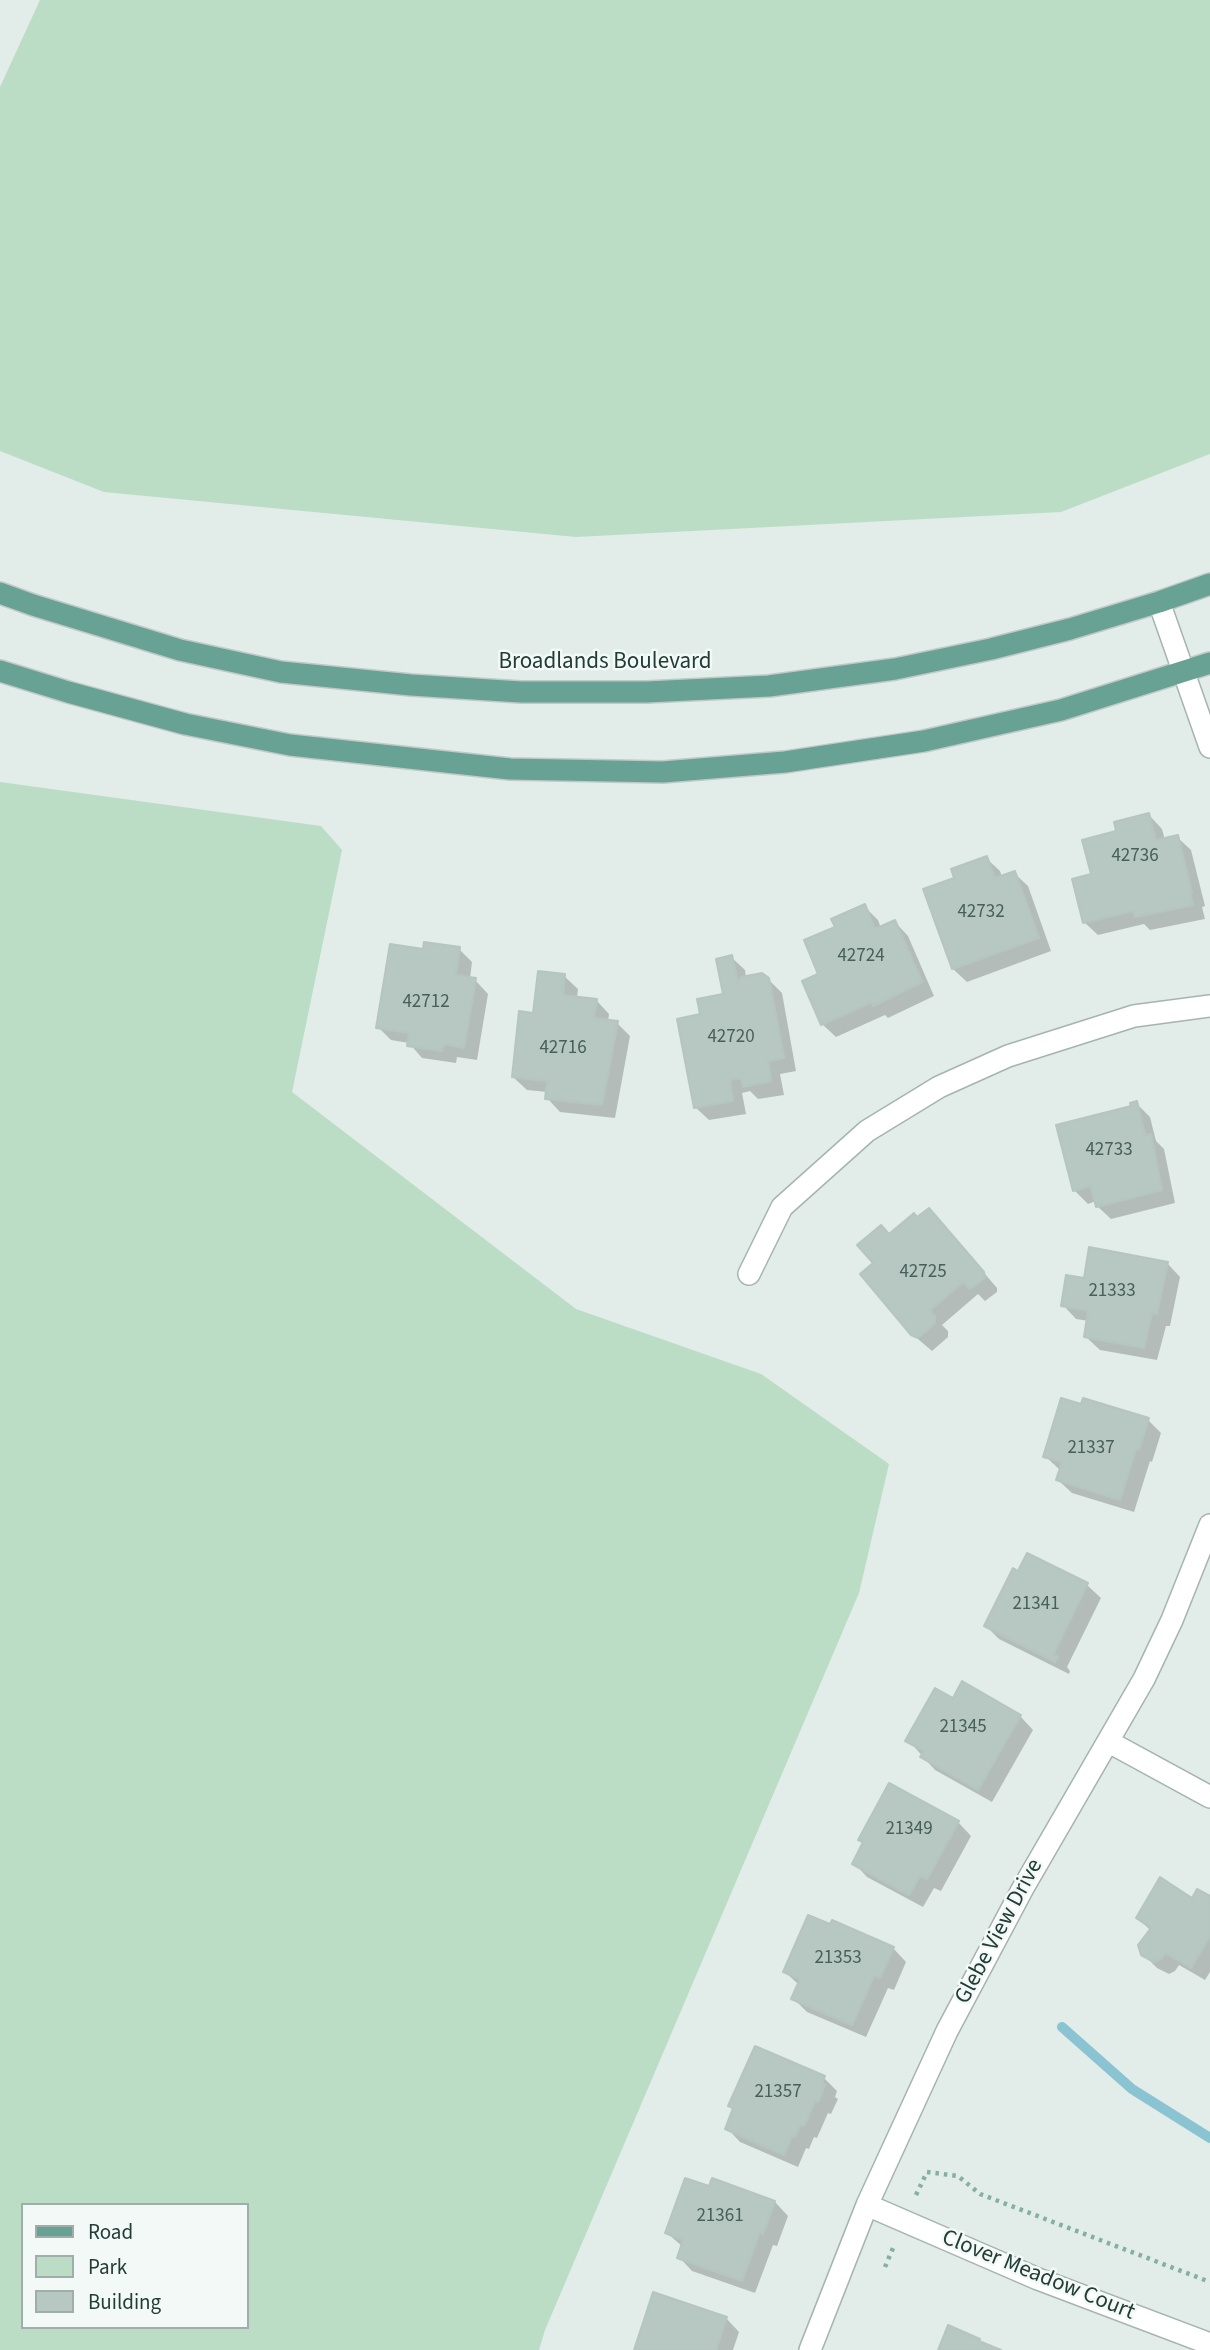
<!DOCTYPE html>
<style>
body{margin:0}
#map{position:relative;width:1210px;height:2350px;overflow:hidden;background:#e2ece8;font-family:"Source Sans 3",sans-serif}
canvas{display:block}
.legend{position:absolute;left:21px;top:2203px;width:228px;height:126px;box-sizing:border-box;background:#f3f9f6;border:2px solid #9faeaa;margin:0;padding:9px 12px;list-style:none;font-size:21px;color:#223d37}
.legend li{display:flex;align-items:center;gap:14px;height:35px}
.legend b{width:35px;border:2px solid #9faeaa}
</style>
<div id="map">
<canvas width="1210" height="2350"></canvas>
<ul class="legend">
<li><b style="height:9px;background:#67a295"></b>Road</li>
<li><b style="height:19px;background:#bbddc6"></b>Park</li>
<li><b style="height:19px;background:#b7c7c1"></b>Building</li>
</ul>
</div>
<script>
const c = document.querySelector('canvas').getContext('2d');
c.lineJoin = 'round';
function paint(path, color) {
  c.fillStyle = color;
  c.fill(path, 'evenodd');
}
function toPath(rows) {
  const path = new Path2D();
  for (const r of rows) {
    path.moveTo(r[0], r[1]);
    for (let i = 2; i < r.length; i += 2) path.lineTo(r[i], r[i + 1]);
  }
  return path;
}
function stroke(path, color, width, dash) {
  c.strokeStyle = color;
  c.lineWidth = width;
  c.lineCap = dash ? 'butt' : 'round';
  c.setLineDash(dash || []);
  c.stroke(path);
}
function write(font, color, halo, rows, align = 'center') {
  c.font = font + ' "Source Sans 3",sans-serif';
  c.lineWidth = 5;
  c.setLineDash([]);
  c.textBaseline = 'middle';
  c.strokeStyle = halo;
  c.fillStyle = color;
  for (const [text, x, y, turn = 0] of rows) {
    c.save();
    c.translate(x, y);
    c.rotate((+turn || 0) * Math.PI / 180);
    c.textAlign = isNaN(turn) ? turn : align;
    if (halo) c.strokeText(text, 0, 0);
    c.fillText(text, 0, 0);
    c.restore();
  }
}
paint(toPath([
 [40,0,1210,0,1210,454,1061,512,576,537,104,492,0,451,0,87],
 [0,782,321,826,342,850,292,1092,576,1309,761,1374,889,1464,859,1593,545,2330,539,2350,0,2350],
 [23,2205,247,2205,247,2327,23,2327]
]), '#bbddc6');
paint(toPath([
 [1149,815,1162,829,1165,840,1177,837,1191,850,1205,906,1202,907,1205,919,1150,930,1144,924,1098,935,1084,922,1093,876,1119,832],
 [986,858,1000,871,1002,877,1014,873,1028,886,1051,951,967,982,953,969,956,879],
 [864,906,878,920,881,928,895,922,908,936,934,996,888,1018,885,1015,836,1037,822,1024,821,975,837,928],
 [459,949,472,962,470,979,475,980,488,994,477,1060,457,1057,456,1063,422,1058,409,1043,391,1040,378,1027,424,951],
 [731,957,745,970,746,978,768,979,782,993,796,1071,780,1074,784,1095,758,1099,750,1091,742,1093,746,1114,709,1120,695,1107,702,1016,725,995],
 [564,976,578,989,577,998,596,1000,609,1014,608,1022,617,1023,630,1036,615,1118,560,1112,547,1098,547,1092,527,1090,513,1077,535,1015],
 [1136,1103,1150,1117,1156,1141,1164,1149,1175,1203,1111,1219,1097,1206,1096,1201,1088,1204,1074,1190],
 [918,1219,942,1224,997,1288,997,1292,985,1301,978,1294,942,1325,948,1331,948,1337,932,1351,912,1334,876,1264,889,1235],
 [1167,1263,1180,1277,1170,1326,1166,1326,1157,1360,1100,1350,1086,1337,1089,1321,1076,1319,1063,1305,1085,1280],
 [1148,1420,1161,1433,1152,1462,1150,1461,1134,1512,1072,1493,1058,1480,1061,1471,1045,1456],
 [1028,1556,1087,1585,1101,1598,1067,1667,1070,1671,1069,1674,999,1639,986,1626],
 [953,1700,1020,1716,1033,1730,992,1802,935,1770,908,1740],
 [958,1822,971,1836,941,1891,934,1888,923,1907,867,1877,854,1863],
 [1210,1898,1210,1972,1205,1980,1179,1965,1175,1971,1169,1974,1157,1968,1143,1954,1151,1931,1138,1918,1193,1900],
 [893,1948,906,1962,894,1990,888,1988,866,2037,807,2012,793,1998,799,1985,785,1972],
 [824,2078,837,2091,835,2097,838,2099,831,2114,828,2113,817,2138,814,2137,809,2149,806,2148,798,2167,740,2142,727,2128,735,2110,730,2106],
 [710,2189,775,2202,788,2216,777,2246,773,2245,755,2293,692,2271,679,2257,683,2247,667,2233],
 [726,2318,739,2332,733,2350,636,2350]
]), '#0003');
stroke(toPath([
 [1062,2027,1132,2089,1210,2138]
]), '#8ac3d1', 10);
const building = toPath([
 [1149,813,1156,840,1178,835,1192,893,1190,893,1193,905,1135,917,1133,911,1083,923,1072,879,1091,874,1082,840,1116,831,1114,822,1149,813],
 [987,856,995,878,1015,871,1039,938,952,969,923,889,954,878,951,869,987,856],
 [865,904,875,929,895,920,922,982,873,1006,872,1002,821,1025,802,981,818,974,804,940,835,927,831,919,865,904],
 [424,942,460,947,456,975,476,978,464,1048,444,1044,442,1051,407,1046,409,1033,376,1028,390,944,423,949,424,942],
 [732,955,738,983,741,977,762,973,769,978,784,1058,768,1061,771,1081,743,1087,741,1078,730,1080,733,1101,694,1108,677,1019,700,1014,697,999,723,994,716,959,732,955],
 [538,971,565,974,563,995,597,999,594,1018,618,1021,602,1105,545,1099,547,1081,512,1077,519,1011,533,1013,538,971],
 [1137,1101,1145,1135,1151,1134,1162,1190,1096,1207,1091,1186,1073,1191,1056,1125,1131,1106,1130,1103,1137,1101],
 [929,1208,984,1272,985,1278,970,1289,963,1282,930,1310,935,1316,935,1323,918,1338,911,1335,860,1274,873,1263,857,1245,881,1225,889,1234,914,1213,917,1217,929,1208],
 [1089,1247,1168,1262,1157,1314,1152,1313,1144,1348,1084,1337,1088,1311,1061,1306,1066,1275,1084,1278,1089,1247],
 [1061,1398,1081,1404,1083,1398,1149,1418,1139,1450,1136,1449,1120,1500,1056,1480,1062,1462,1043,1457,1061,1398],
 [1027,1553,1088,1583,1053,1655,1058,1656,1055,1662,984,1626,1013,1568,1018,1571,1027,1553],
 [962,1681,1021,1715,978,1790,920,1757,924,1751,905,1741,935,1688,953,1698,962,1681],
 [889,1783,959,1821,927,1879,920,1876,909,1895,852,1864,863,1842,858,1840,889,1783],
 [1160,1877,1192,1898,1197,1889,1210,1896,1210,1936,1191,1968,1165,1953,1162,1958,1154,1962,1141,1955,1138,1945,1151,1928,1136,1918,1160,1877],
 [808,1915,830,1924,832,1920,894,1947,880,1978,874,1976,852,2025,791,1999,800,1979,783,1972,808,1915],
 [755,2046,825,2076,822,2083,825,2085,818,2102,815,2101,804,2126,800,2125,795,2137,792,2136,784,2155,725,2129,733,2108,728,2106,755,2046],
 [685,2178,709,2186,712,2178,775,2201,763,2234,760,2232,742,2281,677,2258,683,2240,665,2233,685,2178],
 [653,2292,727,2317,716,2350,634,2350,653,2292],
 [948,2325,980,2339,979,2341,1001,2350,938,2350,948,2325]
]);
paint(building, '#b7c7c1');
stroke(building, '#b4c6bf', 2);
const minor = toPath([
 [1159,602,1210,747],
 [749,1274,782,1207,867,1131,939,1087,1008,1056,1134,1016,1210,1006],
 [1109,1742,1210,1797],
 [867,2205,1038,2279,1210,2344],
 [810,2350,867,2205,947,2031,1023,1888,1144,1679,1172,1620,1210,1525]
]);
const major = toPath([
 [0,593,33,605,180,650,281,672,411,685,521,692,647,692,769,686,895,669,991,649,1070,629,1159,602,1210,584],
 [0,671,68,692,185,724,290,745,510,769,663,772,785,762,924,741,1061,710,1210,663]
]);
stroke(minor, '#a5b4af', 24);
stroke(major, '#c1c9c7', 24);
stroke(toPath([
 [916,2195,927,2172,958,2176,980,2194,1210,2282],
 [885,2267,893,2248]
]), '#83b0a3', 4.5, [3.5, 5]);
stroke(minor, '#fff', 21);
stroke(major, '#67a295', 21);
write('19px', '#47605a', null, [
 ["42736",1135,857],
 ["42732",981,913],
 ["42724",861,957],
 ["42712",426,1003],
 ["42720",731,1038],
 ["42716",563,1049],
 ["42733",1109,1151],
 ["42725",923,1273],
 ["21333",1112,1292],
 ["21337",1091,1449],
 ["21341",1036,1605],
 ["21345",963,1728],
 ["21349",909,1830],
 ["21353",838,1959],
 ["21357",778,2093],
 ["21361",720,2217]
]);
write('23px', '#223d37', '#f3f9f6', [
 ["Broadlands Boulevard",605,663],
 ["Glebe View Drive",1000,1932,-62],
 ["Clover Meadow Court",1038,2276,22]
]);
</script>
